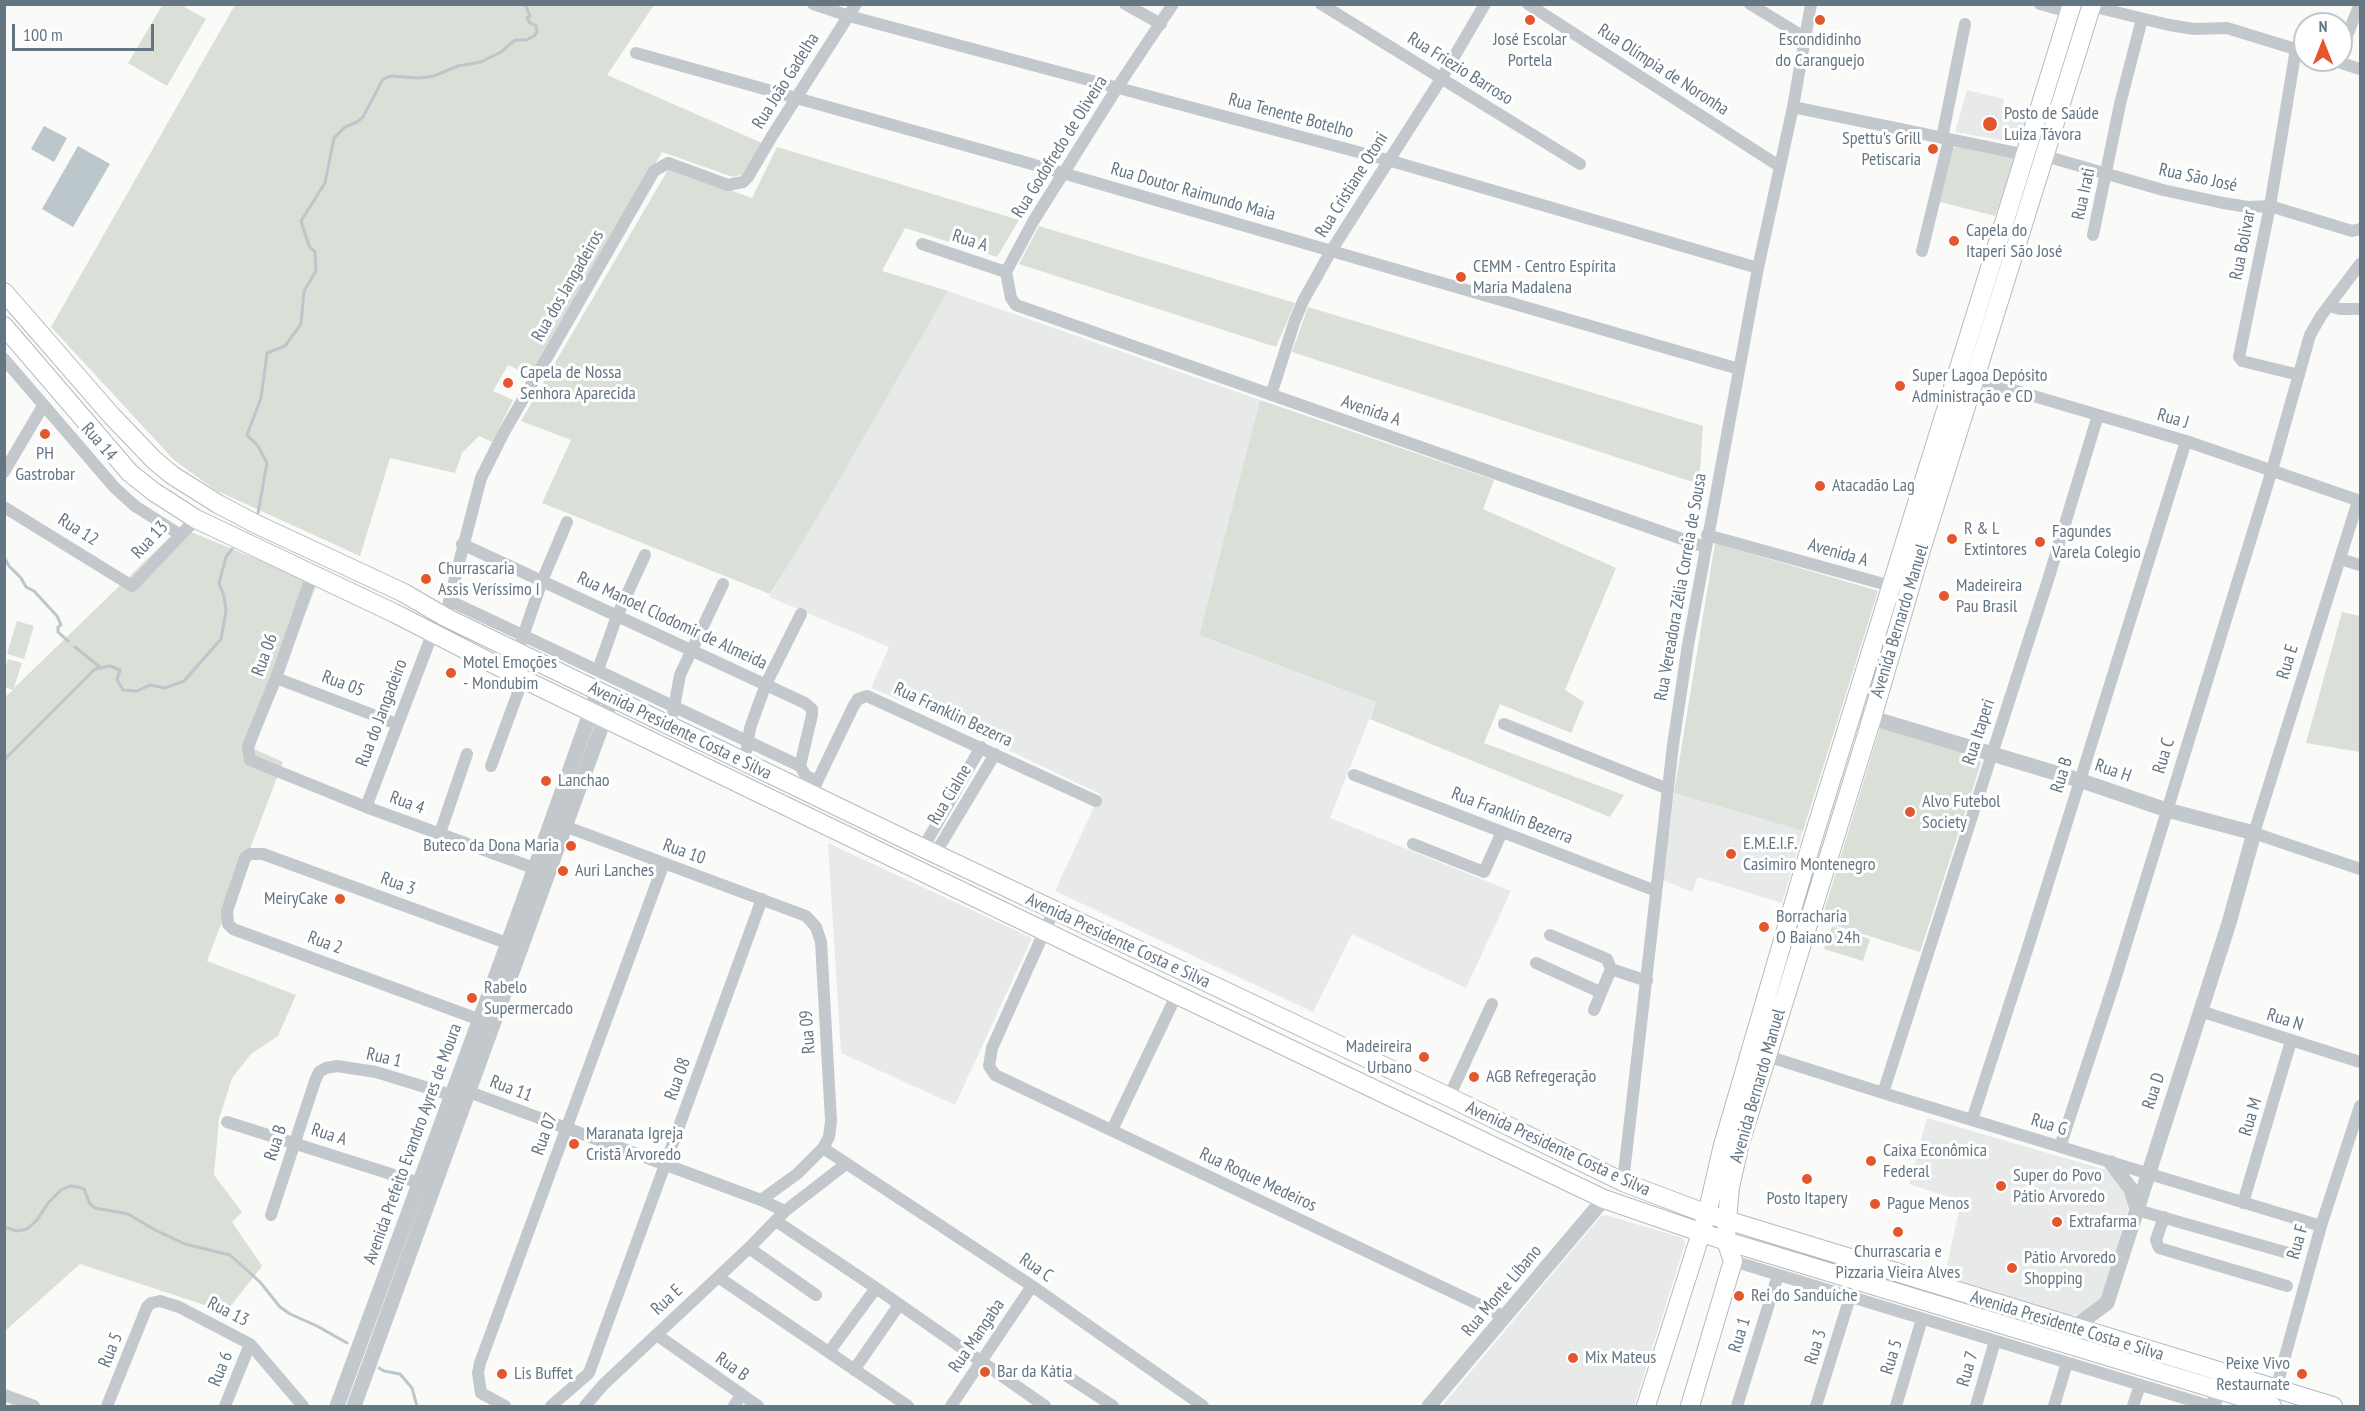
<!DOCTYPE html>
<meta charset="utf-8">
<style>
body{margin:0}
#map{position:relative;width:2365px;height:1411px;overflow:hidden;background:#fafaf8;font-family:"PT Sans Narrow",sans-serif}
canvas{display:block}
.frame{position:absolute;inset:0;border:6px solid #657683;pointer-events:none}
.north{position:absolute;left:2293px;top:12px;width:60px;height:60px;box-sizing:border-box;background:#fff;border:2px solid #c1c8cd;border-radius:50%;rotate:0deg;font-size:16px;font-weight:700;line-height:24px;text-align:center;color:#657683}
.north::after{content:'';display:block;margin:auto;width:21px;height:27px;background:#e4572e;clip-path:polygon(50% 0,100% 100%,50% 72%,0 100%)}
.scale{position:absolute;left:12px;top:24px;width:142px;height:27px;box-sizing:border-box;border:3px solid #657683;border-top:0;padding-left:8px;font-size:18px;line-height:21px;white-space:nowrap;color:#657683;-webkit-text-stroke:4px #fff;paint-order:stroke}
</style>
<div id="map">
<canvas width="2365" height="1411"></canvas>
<div class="frame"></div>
<div class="north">N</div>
<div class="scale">100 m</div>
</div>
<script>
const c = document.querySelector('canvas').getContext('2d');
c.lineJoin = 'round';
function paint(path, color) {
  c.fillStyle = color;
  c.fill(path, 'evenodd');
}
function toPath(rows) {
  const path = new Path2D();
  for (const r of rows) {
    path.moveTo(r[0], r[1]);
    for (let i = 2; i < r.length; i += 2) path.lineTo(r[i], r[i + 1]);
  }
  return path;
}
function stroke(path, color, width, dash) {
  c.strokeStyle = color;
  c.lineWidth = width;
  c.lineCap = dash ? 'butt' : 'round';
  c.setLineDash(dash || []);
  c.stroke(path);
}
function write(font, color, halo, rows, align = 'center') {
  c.font = font + ' "PT Sans Narrow",sans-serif';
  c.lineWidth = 6;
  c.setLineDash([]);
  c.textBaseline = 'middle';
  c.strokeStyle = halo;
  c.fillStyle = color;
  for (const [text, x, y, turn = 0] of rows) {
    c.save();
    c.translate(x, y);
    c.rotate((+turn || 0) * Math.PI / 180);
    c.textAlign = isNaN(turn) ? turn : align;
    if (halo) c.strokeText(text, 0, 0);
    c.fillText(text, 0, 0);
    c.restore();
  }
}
paint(toPath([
 [1967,90,2004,99,2002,109,2027,114,2018,143,1955,132],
 [948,291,1260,400,1199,635,1376,702,1330,818,1511,891,1466,988,1352,934,1313,1012,1055,891,1100,794,931,713,871,688,889,647,769,597],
 [1674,793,1803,831,1782,903,1698,877,1692,892,1663,880],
 [828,843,1032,938,955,1105,841,1053],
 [1927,1118,2106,1170,2125,1189,2128,1210,2102,1298,2084,1313,2067,1316,1944,1279,1961,1201,1909,1184],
 [1606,1215,1683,1238,1685,1244,1634,1406,1442,1406,1601,1216]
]), '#e8e9e9');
paint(toPath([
 [163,4,181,5,206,19,167,86,128,63],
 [235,5,654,5,607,75,762,143,746,173,733,177,662,152,532,376,508,365,493,391,513,400,492,442,479,436,462,453,455,473,390,458,360,556,215,490,174,460,51,327],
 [777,147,1019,220,997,257,905,228,882,271,948,291,817,518,770,594,542,503,571,440,521,421,669,168,752,198],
 [1957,147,2015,159,2015,162,1995,216,1940,202,1953,148],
 [1039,226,1225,282,1295,303,1276,347,1019,264],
 [1308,307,1703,426,1699,484,1292,352],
 [1260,400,1494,480,1483,509,1616,568,1565,690,1584,702,1571,733,1500,704,1484,743,1624,795,1610,817,1370,719,1376,702,1199,635],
 [191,532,298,576,316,586,254,749,283,762,207,961,296,995,278,1036,251,1054,232,1078,219,1119,214,1175,242,1212,232,1222,262,1266,226,1312,80,1264,5,1331,4,698,13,690,5,687,5,669,8,659,22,663,14,688,169,538],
 [1715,543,1878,591,1803,831,1674,793],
 [2342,612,2360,616,2360,752,2306,743],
 [17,621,34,626,24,659,7,654],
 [1880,728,1977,757,1981,763,1920,952,1821,921],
 [1832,926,1870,939,1863,961,1824,949]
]), '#dadfd7');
paint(toPath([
 [44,126,67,138,54,162,31,149],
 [78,146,110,164,73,227,42,209]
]), '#bbc7cb');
stroke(toPath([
 [258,513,267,463,258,446,247,435,261,398,267,353,285,346,301,324,304,291,316,271,315,252,309,246,301,221,325,183,334,138,345,127,357,122,363,117,383,79,391,76,419,78,434,76,458,66,481,62,501,52,515,40,526,40,534,36,537,32,536,26,530,23,527,18,530,16,525,4],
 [4,557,9,566,21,578,26,587,34,591,57,616,61,625,58,627,58,632,68,641],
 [75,647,101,668],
 [4,760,95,669,110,666,120,670,117,680,123,690,137,691,150,685,165,688,184,681,221,639,226,611,224,596,219,583,226,557,232,549],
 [4,1227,17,1231,27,1229,37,1220,48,1203,61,1190,70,1186,78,1187,84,1189,90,1204,95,1208,128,1214,155,1230,185,1244,230,1255,260,1282,280,1307,290,1314,317,1326,347,1343],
 [379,1368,384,1371,400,1374,412,1388,417,1406]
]), '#bbc7cb', 3);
const primary = toPath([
 [4,292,111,415,154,460,172,475,218,504,256,524,404,593,445,617,923,848,1449,1097,1623,1182,1707,1214,2333,1406],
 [4,326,130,473,154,492,196,519,394,613,523,679,1102,959,1604,1199,1726,1241,2272,1406],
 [1646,1406,1707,1214,1723,1145,1810,848,2072,4],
 [1690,1406,1733,1261,1726,1241,1727,1220,1730,1187,1740,1143,1872,718,1921,550,2092,4]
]);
stroke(primary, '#b5babe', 20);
stroke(toPath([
 [813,4,849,16,1388,160,1758,268],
 [1125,4,1161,24],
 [1173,4,1117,88,1034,220,1006,272,1011,298,1016,305,1705,547],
 [1321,4,1580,164],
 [1528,4,1779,166],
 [1750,4,1804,37],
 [2040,4,2069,12],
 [2091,6,2169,25,2194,29,2227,28,2305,52],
 [2296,49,2270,206,2239,357,2242,361,2299,375],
 [2341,50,2360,4],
 [636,53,1021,161,1739,369],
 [2332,60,2360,69],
 [1793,107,2026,155],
 [1942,138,1965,24],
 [2045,156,2163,190,2223,203,2248,207,2270,206,2352,231,2360,229],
 [2093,235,2120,104,2142,19],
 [922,244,1006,272],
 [1922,251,1949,140],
 [2329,306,2340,309,2360,309],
 [4,359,115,488,135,506,179,534],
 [1976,379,2186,441,2360,501],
 [1271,395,1294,323,1303,301,1331,251,1441,79,1485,4],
 [4,472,43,406],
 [2358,501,2254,833,2360,869],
 [4,507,132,586,196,519],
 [1707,535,1891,586],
 [462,544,805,703,812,709,812,715,800,766],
 [2340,559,2360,565],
 [312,575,276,678,248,746,250,760,366,807,542,871],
 [450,601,800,766,806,776,817,781],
 [445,617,481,478,503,434,654,171,668,163,728,185,743,182,748,177,772,136,856,4],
 [518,651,542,581,567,522],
 [598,670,617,616,645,555],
 [276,678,397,724],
 [673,713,680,675,723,584],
 [1504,724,1668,789],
 [747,749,750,728,766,684,801,614],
 [491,766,523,679],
 [1354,775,1656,891],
 [814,788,853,707,858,699,867,696,1096,801],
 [366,807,433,632],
 [559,824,806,916,816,927,821,942,831,1121,829,1137,823,1148,797,1174,761,1200],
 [440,833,467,754],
 [1413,844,1484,872,1502,832],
 [923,848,981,747],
 [935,854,995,754],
 [1054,910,992,1048,989,1066,995,1075,1505,1317],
 [1550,935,1607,959,1611,969],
 [1536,963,1600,992],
 [1594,1010,1611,969,1647,981],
 [2200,1011,2360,1062],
 [486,1022,233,929,228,924,227,911,245,858,250,854,263,854,515,946],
 [1767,1056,1883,1093,2321,1226],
 [1883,1093,2048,580,2098,415],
 [1449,1097,1492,1004],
 [1972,1120,2028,947,2186,441],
 [227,1122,419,1183],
 [1112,1130,1177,994],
 [2060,1147,2114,983,2272,470,2310,335,2321,316,2360,264],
 [823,1148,1032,1286,1203,1406],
 [1623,1182,1673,745,1688,645,1758,268,1793,107,1811,4],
 [2243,1203,2291,1041],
 [2137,1210,2295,1255],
 [271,1215,315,1081,319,1072,326,1068,337,1066,376,1072,451,1095,469,1092,761,1200,785,1211],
 [2164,1217,2156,1240,2159,1248,2287,1286],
 [776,1221,876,1288,1045,1406],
 [749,1248,816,1295],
 [1733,1261,2210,1406],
 [718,1277,908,1406],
 [657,1335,758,1406],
 [829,1352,876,1288],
 [854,1370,899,1305],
 [1067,1376,1113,1406],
 [2276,1389,2321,1226,2360,1106],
 [4,1395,34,1406],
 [107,1406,147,1307,151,1303,160,1301,179,1307,250,1344,303,1406],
 [225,1406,250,1344],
 [505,1406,481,1393,478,1373,480,1363,664,863],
 [551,1406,589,1373,762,899],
 [585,1406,603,1385,749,1248,785,1211,846,1164],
 [734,1406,741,1395],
 [951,1406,1032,1286],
 [1737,1406,1778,1275],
 [1816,1406,1850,1297],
 [1896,1406,1922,1319],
 [1976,1406,1995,1341],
 [2054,1406,2067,1363],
 [2133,1406,2140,1385]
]), '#c3c8cc', 12);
stroke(toPath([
 [1852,712,2079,780,2167,810,2254,833,2229,923,2107,1303,2073,1328,2069,1344],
 [2111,1163,2131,1189,2137,1210],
 [337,1406,508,943,598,691],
 [354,1406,612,698],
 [1429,1406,1604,1199],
 [2213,1406,2218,1390]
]), '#c3c8cc', 15);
stroke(primary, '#fff', 18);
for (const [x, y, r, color] of [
 [1530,20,6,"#e4572e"],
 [1820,20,6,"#e4572e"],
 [1990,124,8,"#e4572e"],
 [1933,149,6,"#e4572e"],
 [1954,241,6,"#e4572e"],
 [1461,277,6,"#e4572e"],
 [508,383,6,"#e4572e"],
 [1900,386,6,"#e4572e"],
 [45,434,6,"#e4572e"],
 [1820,486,6,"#e4572e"],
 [1952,539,6,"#e4572e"],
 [2040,542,6,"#e4572e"],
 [426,579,6,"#e4572e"],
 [1944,596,6,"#e4572e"],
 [451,673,6,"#e4572e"],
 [546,781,6,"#e4572e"],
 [1910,812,6,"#e4572e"],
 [571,846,6,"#e4572e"],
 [1731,854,6,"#e4572e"],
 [563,871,6,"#e4572e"],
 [340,899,6,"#e4572e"],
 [1764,927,6,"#e4572e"],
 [472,998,6,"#e4572e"],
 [1424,1057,6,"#e4572e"],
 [1474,1077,6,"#e4572e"],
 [574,1144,6,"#e4572e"],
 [1871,1161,6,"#e4572e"],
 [1807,1179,6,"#e4572e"],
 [2001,1186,6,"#e4572e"],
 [1875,1204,6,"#e4572e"],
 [2057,1222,6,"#e4572e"],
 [1898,1232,6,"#e4572e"],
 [2012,1268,6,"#e4572e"],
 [1739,1296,6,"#e4572e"],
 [1573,1358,6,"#e4572e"],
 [985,1372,6,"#e4572e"],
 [502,1374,6,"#e4572e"],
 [2302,1374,6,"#e4572e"]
]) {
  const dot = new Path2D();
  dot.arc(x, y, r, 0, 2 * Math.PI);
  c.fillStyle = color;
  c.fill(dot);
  stroke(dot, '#fff', 2);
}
write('18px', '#657683', '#fff', [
 ["José Escolar",1530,40,"center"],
 ["Portela",1530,61,"center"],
 ["Escondidinho",1820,40,"center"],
 ["do Caranguejo",1820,61,"center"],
 ["Posto de Saúde",2004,114],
 ["Luiza Távora",2004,135],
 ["Spettu's Grill",1921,139,"right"],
 ["Petiscaria",1921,160,"right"],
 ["Capela do",1966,231],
 ["Itaperi São José",1966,252],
 ["CEMM - Centro Espírita",1473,267],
 ["Maria Madalena",1473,288],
 ["Capela de Nossa",520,373],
 ["Senhora Aparecida",520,394],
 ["Super Lagoa Depósito",1912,376],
 ["Administração e CD",1912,397],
 ["PH",45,454,"center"],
 ["Gastrobar",45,475,"center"],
 ["Atacadão Lag",1832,486],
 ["R & L",1964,529],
 ["Extintores",1964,550],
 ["Fagundes",2052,532],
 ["Varela Colegio",2052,553],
 ["Churrascaria",438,569],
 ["Assis Veríssimo I",438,590],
 ["Madeireira",1956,586],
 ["Pau Brasil",1956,607],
 ["Motel Emoções",463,663],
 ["- Mondubim",463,684],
 ["Lanchao",558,781],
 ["Alvo Futebol",1922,802],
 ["Society",1922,823],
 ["E.M.E.I.F.",1743,844],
 ["Casimiro Montenegro",1743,865],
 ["Buteco da Dona Maria",559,846,"right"],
 ["Auri Lanches",575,871],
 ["MeiryCake",328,899,"right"],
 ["Borracharia",1776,917],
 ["O Baiano 24h",1776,938],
 ["Rabelo",484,988],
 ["Supermercado",484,1009],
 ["Madeireira",1412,1047,"right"],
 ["Urbano",1412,1068,"right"],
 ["AGB Refregeração",1486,1077],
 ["Maranata Igreja",586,1134],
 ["Cristã Arvoredo",586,1155],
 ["Caixa Econômica",1883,1151],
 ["Federal",1883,1172],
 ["Super do Povo",2013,1176],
 ["Pátio Arvoredo",2013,1197],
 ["Posto Itapery",1807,1199,"center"],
 ["Pague Menos",1887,1204],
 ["Extrafarma",2069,1222],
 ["Churrascaria e",1898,1252,"center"],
 ["Pizzaria Vieira Alves",1898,1273,"center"],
 ["Pátio Arvoredo",2024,1258],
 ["Shopping",2024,1279],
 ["Rei do Sanduíche",1751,1296],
 ["Mix Mateus",1585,1358],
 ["Peixe Vivo",2290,1364,"right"],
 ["Restaurnate",2290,1385,"right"],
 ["Bar da Kátia",997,1372],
 ["Lis Buffet",514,1374]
], 'left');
write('18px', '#657683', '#fff', [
 ["Rua Friezio Barroso",1460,69,32],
 ["Rua Olímpia de Noronha",1663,70,33],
 ["Rua João Gadelha",786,81,-58],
 ["Rua Tenente Botelho",1291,116,15],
 ["Rua Godofredo de Oliveira",1060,147,-58],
 ["Rua São José",2198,178,12],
 ["Rua Cristiane Otoni",1352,185,-58],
 ["Rua Doutor Raimundo Maia",1193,192,16],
 ["Rua Irati",2084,194,-78],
 ["Rua A",970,241,18],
 ["Rua Bolivar",2243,245,-79],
 ["Rua dos Jangadeiros",568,286,-60],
 ["Avenida A",1371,411,19],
 ["Rua J",2173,419,16],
 ["Rua 14",99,442,49],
 ["Rua 12",78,530,32],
 ["Rua 13",150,540,-47],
 ["Avenida A",1838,553,16],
 ["Rua Vereadora Zélia Correia de Sousa",1681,587,-80],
 ["Rua Manoel Clodomir de Almeida",672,621,25],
 ["Avenida Bernardo Manuel",1900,621,-73],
 ["Rua 06",265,655,-70],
 ["Rua E",2288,662,-73],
 ["Rua 05",343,684,21],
 ["Rua do Jangadeiro",382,713,-69],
 ["Rua Franklin Bezerra",953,715,25],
 ["Avenida Presidente Costa e Silva",680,731,26],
 ["Rua Itaperi",1979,732,-72],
 ["Rua C",2164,756,-73],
 ["Rua H",2113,771,19],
 ["Rua B",2062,775,-73],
 ["Rua Cialne",950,795,-59],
 ["Rua 4",407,803,20],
 ["Rua Franklin Bezerra",1512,816,21],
 ["Rua 10",684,852,20],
 ["Rua 3",398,884,20],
 ["Avenida Presidente Costa e Silva",1118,941,25],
 ["Rua 2",325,943,20],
 ["Rua N",2285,1020,18],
 ["Rua 09",808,1032,-94],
 ["Rua 1",384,1058,13],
 ["Rua 08",678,1079,-70],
 ["Avenida Bernardo Manuel",1758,1086,-74],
 ["Rua 11",511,1089,21],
 ["Rua D",2154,1091,-72],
 ["Rua M",2251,1117,-73],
 ["Rua G",2049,1125,17],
 ["Rua 07",545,1134,-70],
 ["Rua A",329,1135,18],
 ["Rua B",276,1143,-72],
 ["Avenida Prefeito Evandro Ayres de Moura",413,1144,-70],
 ["Avenida Presidente Costa e Silva",1558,1149,25],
 ["Rua Roque Medeiros",1258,1180,25],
 ["Rua F",2298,1242,-74],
 ["Rua C",1036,1268,34],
 ["Rua Monte Líbano",1502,1291,-50],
 ["Rua E",667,1300,-43],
 ["Rua 13",228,1312,27],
 ["Avenida Presidente Costa e Silva",2067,1326,17],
 ["Rua 1",1740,1335,-73],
 ["Rua Mangaba",977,1336,-56],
 ["Rua 3",1816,1347,-73],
 ["Rua 5",111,1350,-68],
 ["Rua 5",1892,1357,-73],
 ["Rua B",732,1367,35],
 ["Rua 6",221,1369,-68],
 ["Rua 7",1968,1369,-74]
]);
</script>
